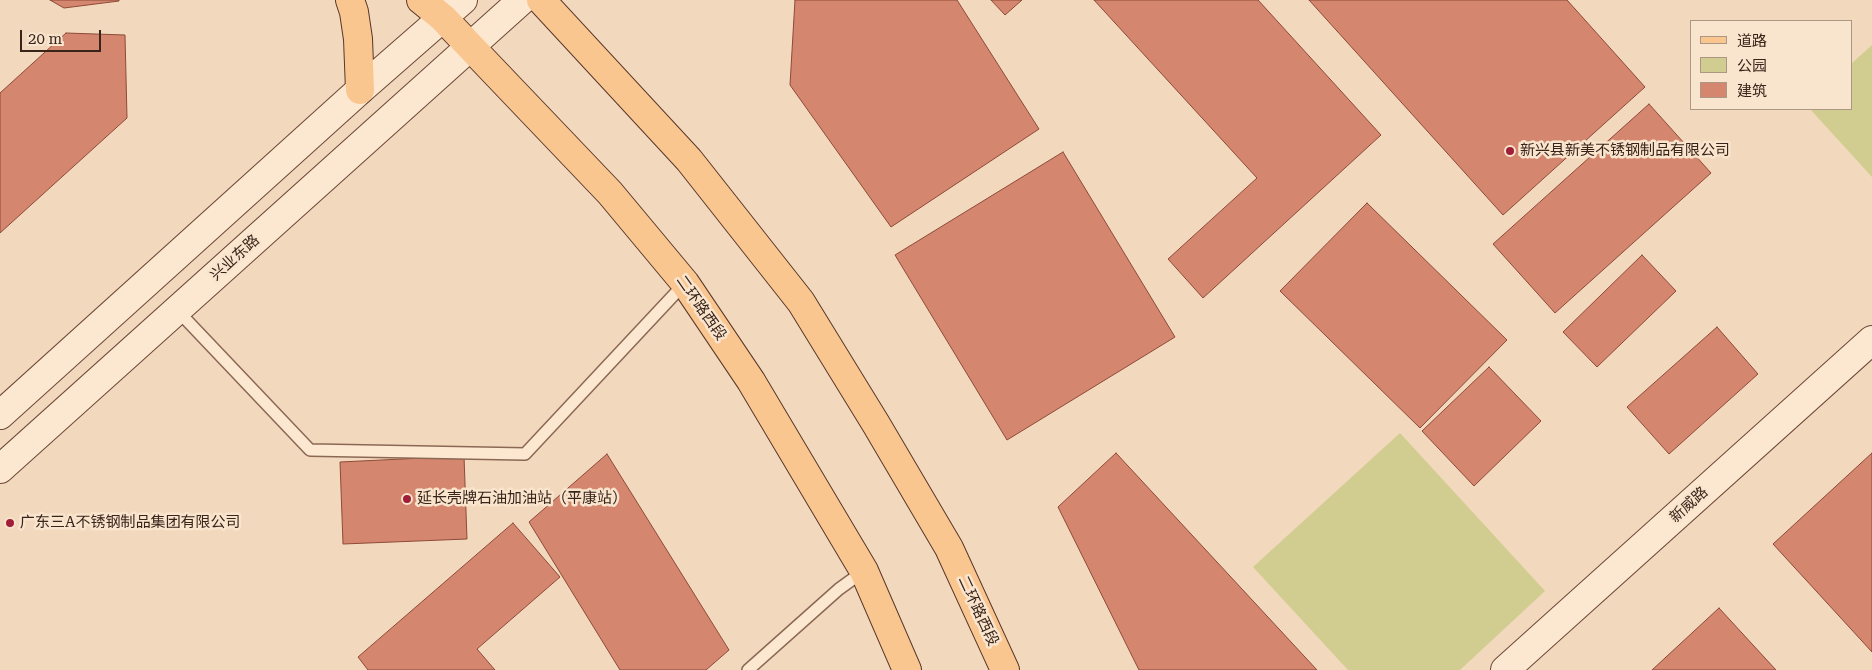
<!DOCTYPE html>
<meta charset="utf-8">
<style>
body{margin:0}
#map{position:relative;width:1872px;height:670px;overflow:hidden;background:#f2d8bd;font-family:"Roboto Serif","Noto Sans SC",serif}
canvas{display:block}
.legend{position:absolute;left:1690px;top:20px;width:162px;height:90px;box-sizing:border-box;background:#f9e4cd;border:1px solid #ac9785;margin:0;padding:6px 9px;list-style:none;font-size:15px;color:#39241a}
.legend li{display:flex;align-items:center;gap:10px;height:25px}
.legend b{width:25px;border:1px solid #ac9785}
.scale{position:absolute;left:20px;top:30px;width:81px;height:22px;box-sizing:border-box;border:2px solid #39241a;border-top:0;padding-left:6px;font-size:15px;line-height:18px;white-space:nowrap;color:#39241a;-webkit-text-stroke:4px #f9e4cd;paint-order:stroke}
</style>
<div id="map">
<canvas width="1872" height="670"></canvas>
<ul class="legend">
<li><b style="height:6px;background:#fac690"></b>道路</li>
<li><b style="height:14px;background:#d1cd90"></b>公园</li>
<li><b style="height:14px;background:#d4866e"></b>建筑</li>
</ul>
<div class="scale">20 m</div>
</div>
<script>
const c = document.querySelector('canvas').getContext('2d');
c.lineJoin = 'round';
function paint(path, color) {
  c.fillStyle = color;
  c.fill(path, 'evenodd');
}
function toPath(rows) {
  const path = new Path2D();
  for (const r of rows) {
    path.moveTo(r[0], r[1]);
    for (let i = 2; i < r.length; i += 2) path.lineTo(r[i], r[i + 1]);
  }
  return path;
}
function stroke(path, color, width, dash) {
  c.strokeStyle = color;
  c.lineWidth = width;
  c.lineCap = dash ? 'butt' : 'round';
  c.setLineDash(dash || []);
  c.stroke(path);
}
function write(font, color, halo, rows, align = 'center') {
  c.font = font + ' "Roboto Serif","Noto Sans SC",serif';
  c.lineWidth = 5;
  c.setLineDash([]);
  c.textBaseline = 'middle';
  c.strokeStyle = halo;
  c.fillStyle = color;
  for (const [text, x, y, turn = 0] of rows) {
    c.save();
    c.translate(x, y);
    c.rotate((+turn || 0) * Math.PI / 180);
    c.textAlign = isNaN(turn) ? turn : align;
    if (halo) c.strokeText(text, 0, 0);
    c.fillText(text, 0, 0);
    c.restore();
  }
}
paint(toPath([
 [1872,45,1872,177,1810,109,1851,109,1851,64],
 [1400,433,1545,591,1460,670,1348,670,1253,567]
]), '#d1cd90');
const building = toPath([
 [50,0,119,0,119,1,64,8,50,0],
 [795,0,957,0,1039,129,891,227,790,85,795,0],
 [991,0,1022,0,1005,15,991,0],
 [1094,0,1258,0,1381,135,1203,298,1168,259,1257,178,1094,0],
 [1309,0,1567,0,1645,87,1503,215,1309,0],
 [66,33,125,35,127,118,0,233,0,93,66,33],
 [1649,104,1711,173,1555,313,1493,244,1649,104],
 [1063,152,1175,337,1007,440,895,255,1063,152],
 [1367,203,1507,340,1420,428,1280,291,1367,203],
 [1642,255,1676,291,1597,367,1563,332,1642,255],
 [1717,327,1758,374,1669,454,1627,407,1717,327],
 [1489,367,1541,421,1474,486,1422,431,1489,367],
 [1116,453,1317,670,1139,670,1058,507,1116,453],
 [1872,453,1872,652,1773,544,1872,453],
 [607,454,729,650,706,670,620,670,529,522,607,454],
 [464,456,467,539,343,544,340,462,464,456],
 [513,523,560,577,477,649,495,670,368,670,358,657,513,523],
 [1719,608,1776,670,1652,670,1719,608]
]);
paint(building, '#d4866e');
stroke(building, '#8d4a38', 1);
const lane = toPath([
 [177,310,310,450,525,454,685,283],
 [748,670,839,589,864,571]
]);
const secondary = toPath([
 [0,415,360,90,463,0],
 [0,469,522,0],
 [1505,670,1872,340]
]);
const primary = toPath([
 [350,0,354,12,358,39,360,90],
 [421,0,443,18,610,193,685,283,751,381,864,571,907,670],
 [541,0,689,160,801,302,876,424,949,548,1005,670]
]);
stroke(lane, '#8b6854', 14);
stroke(secondary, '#6d4938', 30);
stroke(primary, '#583729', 30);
stroke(lane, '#fce7d0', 11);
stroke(secondary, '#fce7d0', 28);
stroke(primary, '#fac690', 28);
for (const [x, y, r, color] of [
 [1510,151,5,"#a01e37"],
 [407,499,5,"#a01e37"],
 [10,523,5,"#a01e37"]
]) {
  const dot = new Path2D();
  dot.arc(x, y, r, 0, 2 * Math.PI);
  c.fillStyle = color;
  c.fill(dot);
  stroke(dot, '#f9e4cd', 2);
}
write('15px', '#39241a', '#f9e4cd', [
 ["新兴县新美不锈钢制品有限公司",1520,151],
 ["延长壳牌石油加油站（平康站）",417,499],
 ["广东三A不锈钢制品集团有限公司",20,523]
], 'left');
write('15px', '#39241a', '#f9e4cd', [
 ["兴业东路",235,258,-42],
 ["二环路西段",701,308,55],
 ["新威路",1689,505,-42],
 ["二环路西段",978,611,65]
]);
</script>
